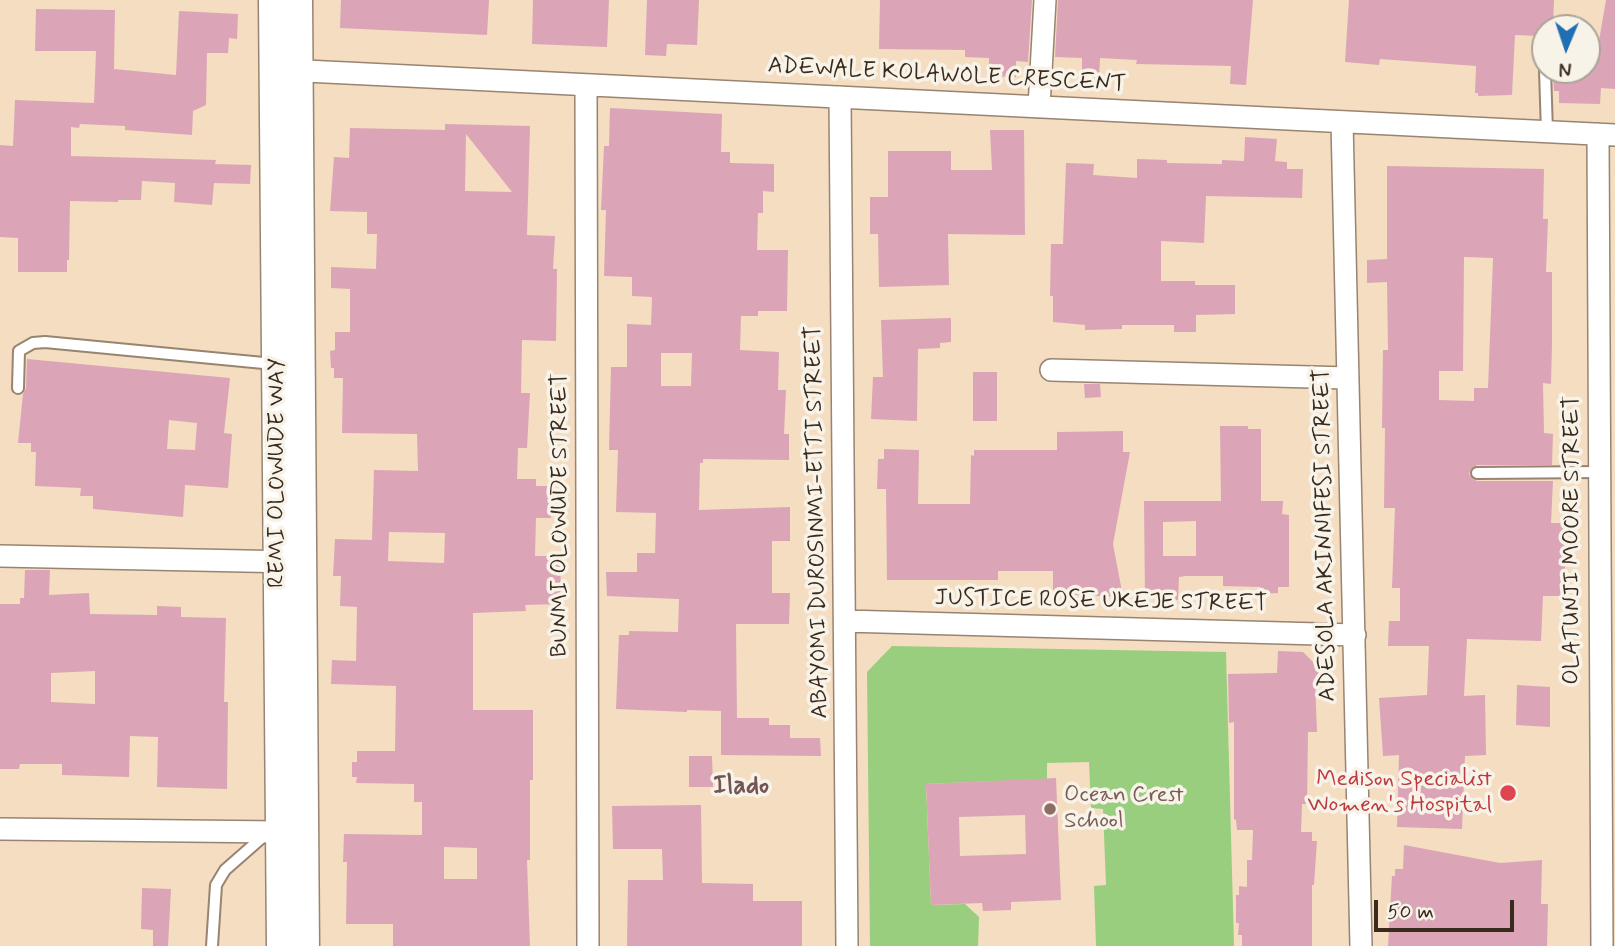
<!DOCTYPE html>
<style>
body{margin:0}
#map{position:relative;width:1615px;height:946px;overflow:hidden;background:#f4ddc1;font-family:Mynerve,sans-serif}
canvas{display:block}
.north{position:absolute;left:1531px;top:14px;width:70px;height:70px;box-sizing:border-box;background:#f7f3e8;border:2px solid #aca397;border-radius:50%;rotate:182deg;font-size:19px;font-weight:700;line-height:28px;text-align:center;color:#3b2a1e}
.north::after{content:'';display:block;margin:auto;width:24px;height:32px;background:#1f6fb2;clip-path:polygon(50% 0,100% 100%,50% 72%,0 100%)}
.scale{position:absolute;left:1374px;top:900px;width:140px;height:32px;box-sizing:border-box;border:4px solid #3b2a1e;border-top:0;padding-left:9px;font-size:21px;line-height:24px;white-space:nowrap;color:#3b2a1e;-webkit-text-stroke:5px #f7f3e8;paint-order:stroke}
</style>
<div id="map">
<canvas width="1615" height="946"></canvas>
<div class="north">N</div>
<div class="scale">50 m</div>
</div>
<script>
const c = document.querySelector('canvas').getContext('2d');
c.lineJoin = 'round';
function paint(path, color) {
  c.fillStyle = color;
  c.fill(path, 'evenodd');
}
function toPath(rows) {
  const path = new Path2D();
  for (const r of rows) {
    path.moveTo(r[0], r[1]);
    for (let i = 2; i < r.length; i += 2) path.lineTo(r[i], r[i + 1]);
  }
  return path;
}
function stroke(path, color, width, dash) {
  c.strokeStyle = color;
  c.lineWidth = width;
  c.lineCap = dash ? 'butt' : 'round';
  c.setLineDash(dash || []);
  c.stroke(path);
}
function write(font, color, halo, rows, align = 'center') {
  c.font = font + ' Mynerve,sans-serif';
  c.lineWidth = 7;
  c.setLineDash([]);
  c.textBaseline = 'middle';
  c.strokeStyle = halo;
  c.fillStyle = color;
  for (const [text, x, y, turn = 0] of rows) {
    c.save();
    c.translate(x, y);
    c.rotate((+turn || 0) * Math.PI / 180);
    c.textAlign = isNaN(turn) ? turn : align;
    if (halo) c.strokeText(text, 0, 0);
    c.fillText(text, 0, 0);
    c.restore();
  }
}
paint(toPath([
 [892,646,1226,652,1234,946,1096,946,1094,886,1106,885,1103,809,1091,808,1089,762,1047,763,1047,779,926,784,931,905,965,904,979,917,978,946,870,946,867,672]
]), '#99ce7f');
paint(toPath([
 [341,0,489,0,487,35,340,28],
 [533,0,609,0,607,47,532,44],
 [647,0,699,0,697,45,667,44,666,56,645,55],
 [880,0,1032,0,1028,62,1016,61,1016,77,989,76,989,58,965,57,965,50,879,49],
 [1058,0,1253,0,1246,85,1230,84,1231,66,1136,64,1137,60,1100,58,1099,81,1082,81,1082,58,1055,57],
 [1349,0,1554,0,1553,28,1545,28,1545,34,1541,33,1539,36,1515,35,1512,95,1478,96,1478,93,1475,93,1476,66,1380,59,1379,65,1345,62],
 [1606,0,1615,0,1615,89,1601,88,1600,104,1559,103,1559,91,1554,91,1553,73,1564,73,1564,70,1594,70],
 [36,9,115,10,114,69,176,75,179,11,238,14,237,39,229,38,228,53,207,53,206,105,193,111,192,135,125,130,125,126,80,124,79,128,71,127,71,156,216,160,215,164,251,165,250,184,214,183,212,205,174,202,175,183,142,181,141,200,118,200,118,202,70,201,69,260,67,260,67,272,18,272,18,238,0,237,0,145,13,146,15,100,94,103,96,51,35,51],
 [610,108,722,114,721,152,730,152,730,163,774,164,774,192,763,191,763,213,758,213,757,250,788,250,787,311,758,311,758,316,741,316,740,350,779,352,778,390,786,390,784,434,789,434,789,460,703,459,703,463,700,463,699,510,790,507,790,541,772,541,772,593,790,593,789,624,736,624,737,718,769,718,769,725,790,725,790,738,820,738,821,756,721,755,721,711,687,710,687,712,616,709,619,635,629,635,629,631,678,632,679,599,607,596,606,572,637,572,637,553,655,553,656,513,616,512,618,450,609,450,611,367,627,367,627,324,651,325,652,297,632,296,632,277,604,276,606,210,601,210,604,146,609,146],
 [661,353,692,353,691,386,661,386],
 [445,124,530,126,527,235,555,236,553,269,557,269,556,341,522,340,521,393,530,393,527,448,518,448,517,479,536,479,536,486,551,486,551,518,536,518,535,556,561,556,560,604,525,605,526,611,473,613,473,710,533,710,533,780,530,780,530,860,527,860,530,946,393,946,393,924,346,924,347,862,343,862,344,834,422,835,422,802,414,802,414,784,356,783,357,777,352,777,352,762,357,762,357,751,395,751,396,686,331,684,332,660,356,661,357,607,340,606,341,576,333,576,335,539,372,540,374,470,418,471,417,434,342,433,343,378,334,378,334,368,331,368,330,351,335,350,335,332,350,332,350,289,331,288,331,267,376,269,377,234,367,234,367,212,330,211,334,157,349,158,350,128,445,130],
 [466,134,512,192,465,191],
 [389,532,445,533,444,563,388,561],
 [444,847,477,848,477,879,444,879],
 [990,130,1024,130,1025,235,948,234,949,285,879,287,878,234,870,234,870,197,888,197,888,151,951,151,951,170,992,170],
 [1245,137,1277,139,1275,161,1287,162,1287,169,1303,169,1302,198,1206,196,1204,243,1161,241,1161,281,1195,281,1195,285,1235,285,1235,314,1196,315,1196,332,1174,332,1174,325,1122,325,1122,329,1085,330,1085,325,1053,322,1053,296,1050,296,1051,244,1063,244,1066,163,1094,164,1093,175,1137,178,1137,159,1167,160,1167,163,1222,164,1222,160,1244,161],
 [1387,166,1544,169,1543,219,1548,219,1546,272,1552,272,1552,345,1551,384,1543,383,1544,433,1553,434,1552,465,1477,465,1471,469,1469,474,1473,479,1477,481,1553,481,1551,523,1565,523,1565,596,1543,596,1541,641,1467,639,1464,696,1485,695,1486,755,1465,756,1462,829,1397,827,1399,755,1383,756,1379,698,1427,695,1429,646,1388,646,1389,621,1400,621,1400,588,1392,588,1395,508,1384,508,1385,428,1382,428,1383,350,1388,350,1387,282,1367,283,1367,260,1387,259],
 [1464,257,1493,258,1488,388,1474,388,1474,401,1439,400,1439,371,1463,371],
 [951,318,951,342,940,343,940,348,918,349,917,421,871,419,873,377,883,377,881,320],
 [27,359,230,378,224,433,232,434,228,488,185,485,183,517,93,509,93,496,80,496,81,488,35,486,36,452,31,452,31,443,18,443,23,394,26,388],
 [169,420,197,423,195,450,167,449],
 [973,372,997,372,997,421,973,421],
 [1084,384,1100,384,1101,397,1085,398],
 [1220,426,1248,426,1248,429,1261,429,1261,501,1283,501,1282,514,1289,515,1289,587,1278,587,1278,593,1260,594,1260,587,1223,586,1223,576,1186,576,1179,577,1178,600,1145,598,1144,501,1221,501],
 [1196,521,1196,556,1163,556,1163,522],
 [1123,431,1123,452,1130,452,1113,544,1123,597,1053,594,1053,571,998,571,998,580,887,580,886,489,877,489,878,459,884,459,884,449,919,450,918,504,970,504,971,455,974,456,974,450,1057,450,1057,432],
 [25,570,50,570,49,595,89,593,90,614,157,615,157,606,181,607,181,617,226,618,224,702,228,702,227,789,157,787,158,737,130,736,129,777,62,775,62,764,20,764,19,769,0,769,0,604,20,604,20,598,24,598],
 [95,671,95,704,51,702,51,673],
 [1278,651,1303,652,1324,673,1315,680,1317,732,1308,732,1307,804,1302,804,1301,832,1312,832,1312,841,1317,841,1314,885,1312,885,1312,946,1242,946,1242,935,1238,935,1239,923,1236,923,1236,895,1239,895,1239,886,1247,887,1247,860,1252,860,1253,830,1237,830,1236,820,1234,819,1234,722,1229,723,1228,674,1277,673],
 [1517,685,1550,687,1550,727,1516,725],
 [689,756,712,756,713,787,689,787],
 [1056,778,1061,900,1011,902,1011,910,983,911,982,903,931,905,926,784],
 [1025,815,1026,854,960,856,959,817],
 [701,805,702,883,753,884,753,901,802,901,802,946,627,946,628,880,663,880,662,849,613,849,612,806],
 [1404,845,1500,863,1542,860,1541,904,1548,904,1547,946,1388,946,1392,876,1395,876,1395,869,1403,869],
 [142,888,171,889,168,946,153,946,153,930,141,929]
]), '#dba5b7');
const service = toPath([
 [1544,42,1545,63],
 [1545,70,1547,132],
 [18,388,19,351,33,343,45,342,274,364],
 [1477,473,1599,472],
 [212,946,216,885,225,870,266,834]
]);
const minor = toPath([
 [285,70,1615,135],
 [586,85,588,946],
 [840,97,847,946],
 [1039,107,1045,0],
 [1342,122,1361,946],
 [1598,134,1602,946],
 [1051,370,1348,378],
 [0,556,293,562],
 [845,621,1355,635],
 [0,829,280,832]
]);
const secondary = toPath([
 [274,0,282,946],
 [297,0,304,946]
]);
stroke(service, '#988470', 14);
stroke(minor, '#988470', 24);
stroke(secondary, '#988470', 33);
stroke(service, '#fff', 10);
stroke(minor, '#fff', 21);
stroke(secondary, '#fff', 30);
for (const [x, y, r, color] of [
 [1508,793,9,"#e0444e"],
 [1050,809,7,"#8d6e63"]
]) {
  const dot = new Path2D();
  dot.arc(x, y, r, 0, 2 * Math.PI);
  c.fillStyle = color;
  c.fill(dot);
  stroke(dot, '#f7f3e8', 2.5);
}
write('23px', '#3b2a1e', '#f7f3e8', [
 ["ADEWALE KOLAWOLE CRESCENT",947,76,3],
 ["REMI OLOWUDE WAY",278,473,-90],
 ["BUNMI OLOWUDE STREET",561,515,-90],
 ["ABAYOMI DUROSINMI-ETTI STREET",818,522,-91],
 ["ADESOLA AKINNIFESI STREET",1326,535,-91],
 ["OLATUNJI MOORE STREET",1573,540,-90],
 ["JUSTICE ROSE UKEJE STREET",1101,602,1]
]);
write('23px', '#be3a42', '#f7f3e8', [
 ["Medison Specialist",1492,780],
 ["Women's Hospital",1492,806]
], 'right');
write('23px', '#785e54', '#f7f3e8', [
 ["Ocean Crest",1064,796],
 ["School",1064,822]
], 'left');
write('bold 26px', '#735554', '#f7f3e8', [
 ["Ilado",741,788]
]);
</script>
